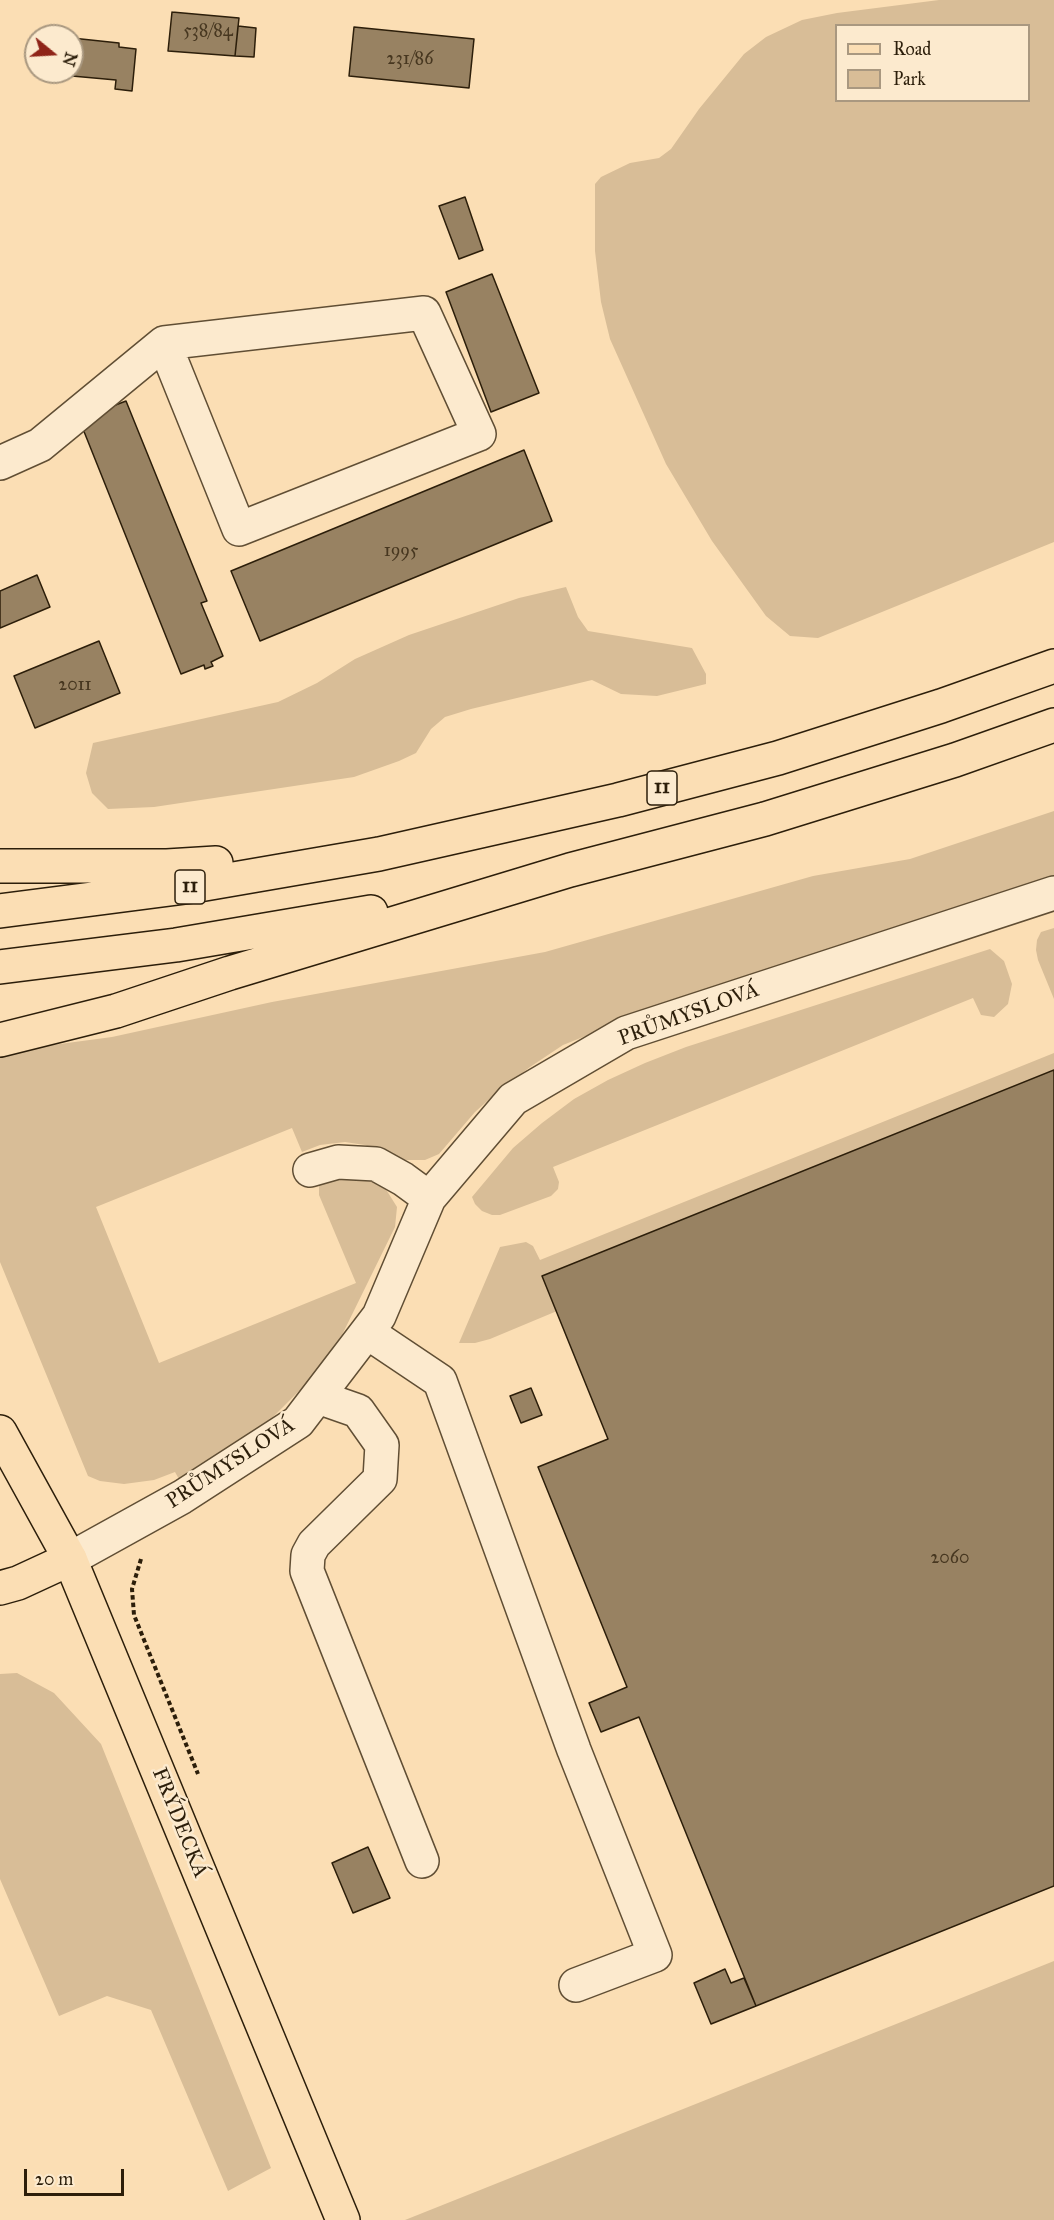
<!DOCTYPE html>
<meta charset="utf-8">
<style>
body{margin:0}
#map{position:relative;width:1054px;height:2220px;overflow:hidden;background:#fbdeb4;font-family:"IM FELL Great Primer",serif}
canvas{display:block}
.legend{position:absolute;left:835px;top:24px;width:195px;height:78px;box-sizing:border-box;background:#fceace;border:2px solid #a99880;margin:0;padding:8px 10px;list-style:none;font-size:18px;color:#2c1e0a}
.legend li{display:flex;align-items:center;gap:12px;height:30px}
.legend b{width:30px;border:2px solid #a99880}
.north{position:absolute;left:24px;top:24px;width:60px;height:60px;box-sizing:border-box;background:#fceace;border:2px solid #a99880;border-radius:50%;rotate:108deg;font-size:16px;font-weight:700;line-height:24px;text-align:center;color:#2c1e0a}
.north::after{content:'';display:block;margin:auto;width:21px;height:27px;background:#8f2418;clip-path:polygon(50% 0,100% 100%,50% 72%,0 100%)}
.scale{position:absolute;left:24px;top:2169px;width:100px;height:27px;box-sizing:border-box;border:3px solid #2c1e0a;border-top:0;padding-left:8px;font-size:18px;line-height:21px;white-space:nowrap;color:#2c1e0a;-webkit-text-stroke:4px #fceace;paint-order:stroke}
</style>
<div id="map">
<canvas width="1054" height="2220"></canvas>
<ul class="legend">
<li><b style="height:8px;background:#fbdeb4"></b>Road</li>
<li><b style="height:16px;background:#d8bd97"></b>Park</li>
</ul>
<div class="north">N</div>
<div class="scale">20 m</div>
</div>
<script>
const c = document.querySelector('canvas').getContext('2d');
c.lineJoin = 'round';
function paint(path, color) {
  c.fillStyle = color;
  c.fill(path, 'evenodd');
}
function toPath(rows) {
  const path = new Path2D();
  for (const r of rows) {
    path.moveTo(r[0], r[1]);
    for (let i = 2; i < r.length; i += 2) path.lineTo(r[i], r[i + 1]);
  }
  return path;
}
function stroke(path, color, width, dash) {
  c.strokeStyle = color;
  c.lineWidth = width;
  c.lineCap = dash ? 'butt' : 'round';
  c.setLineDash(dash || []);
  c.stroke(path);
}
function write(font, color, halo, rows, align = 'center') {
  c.font = font + ' "IM FELL Great Primer",serif';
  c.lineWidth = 5;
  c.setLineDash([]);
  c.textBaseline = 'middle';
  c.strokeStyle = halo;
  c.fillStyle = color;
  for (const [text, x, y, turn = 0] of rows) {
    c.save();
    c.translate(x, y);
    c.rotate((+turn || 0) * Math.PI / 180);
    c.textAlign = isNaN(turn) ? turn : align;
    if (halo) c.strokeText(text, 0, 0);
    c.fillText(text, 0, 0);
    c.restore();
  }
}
paint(toPath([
 [939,0,1054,0,1054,542,818,638,790,636,766,616,712,541,666,464,610,339,601,302,595,251,595,184,601,177,630,163,659,158,671,149,699,109,744,54,766,37,802,20,837,13],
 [836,26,1028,26,1028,100,836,100],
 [566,587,578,617,588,631,692,648,706,674,706,684,657,696,621,694,592,680,471,709,445,717,431,729,416,753,399,761,354,777,154,807,108,809,92,793,86,773,93,743,278,702,317,683,355,659,409,635,519,598],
 [1054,811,1054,879,648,1011,563,1045,530,1067,494,1095,475,1112,439,1154,425,1160,400,1160,365,1145,345,1142,320,1145,302,1152,292,1128,96,1207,159,1363,356,1283,319,1195,319,1185,323,1178,356,1174,375,1182,387,1191,397,1207,395,1227,342,1335,310,1380,271,1419,251,1435,180,1481,175,1472,154,1480,124,1484,100,1481,88,1476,0,1262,0,1052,112,1037,272,1002,545,952,813,876,910,859],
 [1054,928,1054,999,1038,960,1036,950,1037,940,1041,932],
 [990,949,1004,961,1012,984,1008,1004,994,1017,981,1015,973,998,553,1167,559,1182,558,1189,551,1196,500,1215,492,1215,482,1211,475,1204,472,1197,513,1148,542,1123,574,1099,608,1080,645,1063,686,1047],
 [1054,1053,1054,1070,557,1311,490,1339,475,1343,459,1343,500,1247,526,1242,533,1246,540,1260],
 [17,1673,54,1693,101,1744,271,2168,228,2191,151,2010,107,1996,59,2016,0,1879,0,1674],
 [1054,1961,1054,2220,405,2220]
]), '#d8bd97');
const building = toPath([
 [172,12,239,18,235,56,168,51,172,12],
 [238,26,256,28,254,57,235,56,238,26],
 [354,27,474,39,469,88,349,76,354,27],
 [72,38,119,43,119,47,136,49,132,91,115,89,116,80,50,74,50,72,72,72,72,38],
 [465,197,483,250,459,259,439,206,465,197],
 [492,274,539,393,491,412,446,292,492,274],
 [126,401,207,601,201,603,223,656,211,662,213,666,205,669,204,665,181,674,79,419,126,401],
 [524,450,552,521,260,641,231,571,524,450],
 [37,575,50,607,0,628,0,591,37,575],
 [99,641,120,693,35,728,14,676,99,641],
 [1054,1070,1054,1886,756,2006,639,1717,601,1732,589,1703,627,1687,538,1467,608,1439,542,1276,1054,1070],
 [531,1388,542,1415,521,1423,510,1396,531,1388],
 [368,1847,390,1898,353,1913,332,1863,368,1847],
 [725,1969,731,1983,744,1978,756,2006,711,2024,694,1983,725,1969]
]);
paint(building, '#988262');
stroke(building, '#2c1e0a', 1.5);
const minor = toPath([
 [0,463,40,445,164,343,424,313,479,434,239,529,164,343],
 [310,1170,338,1162,376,1164,403,1179,429,1198],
 [367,1332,440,1381,574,1750,655,1955,576,1985],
 [318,1397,358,1411,382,1445,380,1479,314,1544,308,1555,307,1571,422,1861],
 [70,1559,182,1497,298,1422,379,1316,429,1198,513,1099,626,1033,1054,893]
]);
const major = toPath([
 [0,1432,70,1559,343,2220]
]);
const highway = toPath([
 [0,866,167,866,216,863],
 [0,911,193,886,379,854,618,800,778,758,941,706,1054,666],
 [0,967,176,945,371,912],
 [0,1040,116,1011,230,973,570,870,765,819,955,760,1054,725],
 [0,1588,18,1583,70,1559]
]);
stroke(minor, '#604e34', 36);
stroke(major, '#2c1e0a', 36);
stroke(highway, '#2c1e0a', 36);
stroke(toPath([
 [141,1559,132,1589,134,1615,198,1774]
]), '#2c1e0a', 4, [4.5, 3]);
stroke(minor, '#fceace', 33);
stroke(major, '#fbdeb4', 33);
stroke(highway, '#fbdeb4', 33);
write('18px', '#473720', null, [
 ["538/84",208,32],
 ["231/86",410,60],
 ["1995",401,552],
 ["2011",75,686],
 ["2060",950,1559]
]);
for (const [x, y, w] of [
 [662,788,30],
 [190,887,30]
]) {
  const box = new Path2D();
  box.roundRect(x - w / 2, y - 17, w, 34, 4.5);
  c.fillStyle = '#fceace';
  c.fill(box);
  stroke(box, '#2c1e0a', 1.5);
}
write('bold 20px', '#2c1e0a', null, [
 ["11",662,788],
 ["11",190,887]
]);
write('21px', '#2c1e0a', '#fceace', [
 ["PRŮMYSLOVÁ",689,1015,-20],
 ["PRŮMYSLOVÁ",231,1464,-33],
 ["FRÝDECKÁ",179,1823,68]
]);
</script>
